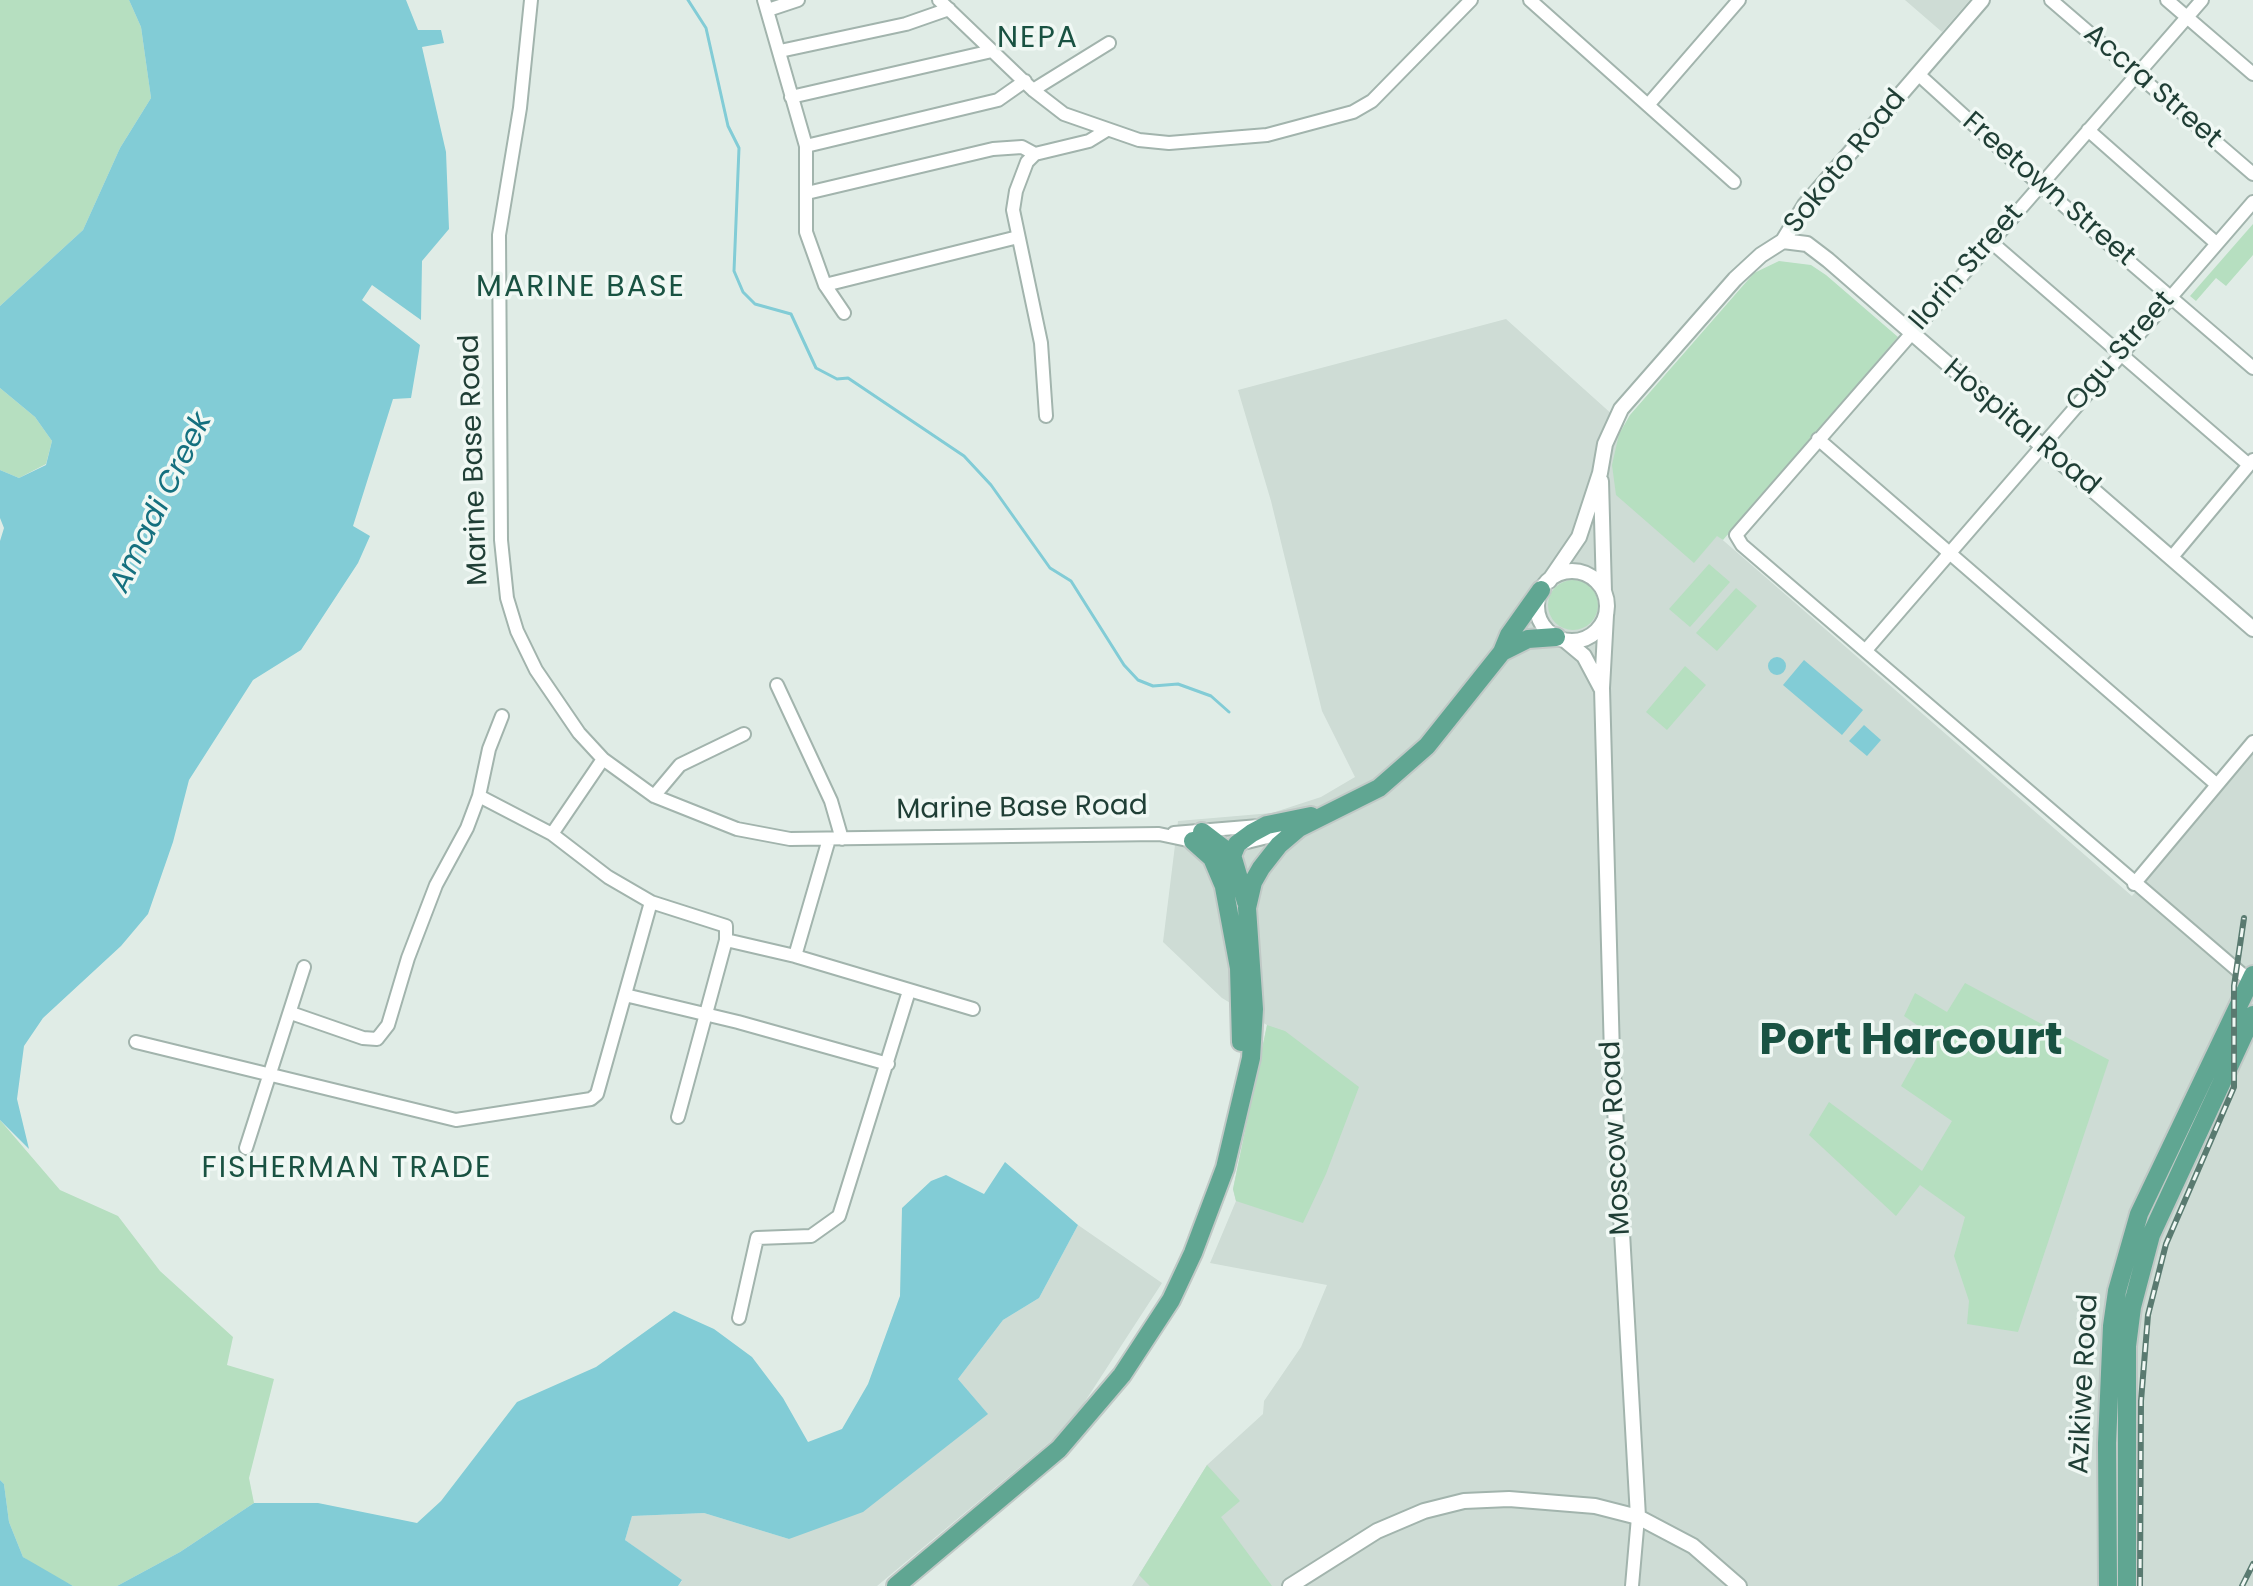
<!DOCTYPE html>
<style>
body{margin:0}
canvas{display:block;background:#e0ece6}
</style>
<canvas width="2253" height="1586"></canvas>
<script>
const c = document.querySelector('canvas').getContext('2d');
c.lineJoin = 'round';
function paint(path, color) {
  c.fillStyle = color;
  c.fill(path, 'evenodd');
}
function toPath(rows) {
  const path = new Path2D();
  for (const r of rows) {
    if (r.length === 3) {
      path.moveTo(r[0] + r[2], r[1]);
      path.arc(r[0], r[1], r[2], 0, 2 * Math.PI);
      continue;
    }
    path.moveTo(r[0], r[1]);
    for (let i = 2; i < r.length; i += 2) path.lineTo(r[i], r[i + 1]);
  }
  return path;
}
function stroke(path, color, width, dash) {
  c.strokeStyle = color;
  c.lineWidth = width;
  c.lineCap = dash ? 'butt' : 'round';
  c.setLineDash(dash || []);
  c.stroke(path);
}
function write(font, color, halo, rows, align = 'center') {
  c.font = font + ' Poppins,sans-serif';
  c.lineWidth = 7;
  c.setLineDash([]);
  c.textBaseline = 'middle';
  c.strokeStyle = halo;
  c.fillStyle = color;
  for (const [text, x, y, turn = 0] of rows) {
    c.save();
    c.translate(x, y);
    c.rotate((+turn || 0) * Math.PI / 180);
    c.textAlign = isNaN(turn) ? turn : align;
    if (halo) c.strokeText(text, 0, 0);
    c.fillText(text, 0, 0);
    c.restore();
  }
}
paint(toPath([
 [1905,0,1970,0,1942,32],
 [1506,319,1624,425,1619,434,1694,562,1717,535,2132,896,2253,750,2253,1586,1132,1586,1207,1465,1263,1414,1264,1401,1301,1347,1327,1285,1210,1263,1236,1201,1233,1189,1267,1025,1222,998,1163,942,1178,821,1272,813,1321,797,1355,777,1322,711,1271,501,1238,390],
 [1078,1225,1162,1283,1069,1426,877,1586,678,1586,682,1581,625,1540,632,1516,704,1513,789,1539,987,1413,958,1379,1003,1320,1039,1298]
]), '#cedcd5');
paint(toPath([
 [0,0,129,0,141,27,151,98,120,148,83,230,0,306],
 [2253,224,2253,255,2226,286,2216,278,2196,301,2190,296],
 [1779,261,1811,265,1826,275,1898,337,1723,540,1717,536,1694,563,1616,495,1612,465,1619,434,1630,415,1754,273],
 [0,388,35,417,52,441,46,464,19,478,0,470],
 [1709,564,1730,582,1690,627,1669,609],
 [1573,605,25],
 [1736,588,1757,606,1717,651,1696,633],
 [1685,666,1706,685,1667,730,1646,712],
 [1965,983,2109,1060,2018,1332,1967,1324,1969,1301,1954,1256,1965,1217,1920,1185,1896,1216,1809,1135,1829,1102,1922,1171,1952,1121,1901,1086,1930,1034,1904,1016,1915,993,1947,1012],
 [1267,1025,1285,1031,1359,1087,1326,1174,1303,1223,1236,1201,1233,1189],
 [0,1120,60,1190,118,1216,160,1271,233,1337,227,1365,274,1379,249,1478,254,1503,180,1552,117,1586,73,1586,48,1574,23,1557,9,1522,4,1484,0,1480],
 [1207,1465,1240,1501,1221,1517,1272,1586,1150,1586,1139,1575]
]), '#b6dfc0');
paint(toPath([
 [129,0,406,0,418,30,441,30,444,43,422,47,446,152,449,229,422,261,421,320,372,285,362,300,420,345,411,398,393,399,353,526,370,536,358,563,301,650,253,680,189,780,173,842,148,914,121,946,43,1018,24,1046,17,1099,29,1149,0,1120,0,541,4,528,0,518,0,470,19,478,46,465,52,441,35,417,0,388,0,306,83,230,120,148,151,98,141,27],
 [1777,666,9],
 [1804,660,1863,710,1842,735,1783,685],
 [1864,725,1881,740,1867,756,1849,741],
 [1005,1162,1078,1225,1039,1298,1003,1320,958,1379,988,1414,863,1512,789,1539,704,1513,632,1516,625,1540,682,1580,678,1586,117,1586,180,1552,254,1503,318,1503,417,1523,441,1501,517,1402,596,1367,674,1311,714,1329,752,1357,783,1398,808,1442,842,1429,868,1384,900,1296,902,1208,931,1181,946,1175,984,1194],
 [0,1480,4,1484,9,1522,23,1557,73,1586,0,1586]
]), '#82ccd6');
stroke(toPath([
 [688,0,706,28,728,126,739,148,734,271,743,292,755,304,791,314,816,368,837,379,848,378,964,456,991,485,1050,568,1071,581,1124,665,1138,680,1153,686,1178,684,1211,696,1229,712]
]), '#82ccd6', 3);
const minor = toPath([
 [531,0,520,108,499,235,501,540,507,598,517,631,536,670,579,733,603,759,654,796,737,829,790,839,1159,834,1197,842],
 [764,0,806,146,806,232,825,285,844,313],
 [939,0,1033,90,1064,114,1139,140,1169,143,1267,135,1353,112,1372,101,1471,0],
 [1530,0,1734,182],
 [2051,0,2253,174],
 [2167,0,2253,74],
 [2202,0,1736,535,1742,545,2250,981],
 [768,10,798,0],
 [780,51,906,24,949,9],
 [1918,74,2040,185,2253,368],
 [1033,90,1109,43],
 [791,97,992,51],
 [1648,105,1739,0],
 [2088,130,2216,243],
 [806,146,998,100,1025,81],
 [807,193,993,149,1022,147,1035,154],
 [1990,241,2249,465],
 [825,285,1018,237],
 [1046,416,1041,343,1013,210,1016,191,1027,162,1035,154,1089,141,1107,130],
 [1818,439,2216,784],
 [2172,557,2253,460],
 [1866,650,2253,202],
 [777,685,831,801,842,839],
 [479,796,489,749,502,716],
 [654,796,680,765,744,734],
 [1174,833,1259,826],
 [552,834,608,877,651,902],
 [1243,843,1288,832],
 [2134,884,2253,742],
 [795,956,973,1009],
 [625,995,738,1022,888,1064],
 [291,1013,363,1038,377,1039,388,1025,408,958,436,885,467,828,479,796,552,834,603,759],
 [136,1042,456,1120,591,1099,597,1094,651,902,726,926,726,940],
 [678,1117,726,940,795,956,829,839],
 [246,1148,304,967],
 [739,1318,757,1238,811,1236,839,1216,909,991],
 [1632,1586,1638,1517]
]);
const tertiary = toPath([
 [1783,241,1807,244,1828,260,2253,629],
 [1601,481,1604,592],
 [1572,606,35],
 [1549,581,1579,537,1600,473,1605,444,1621,409,1735,279,1761,255,1783,241,1805,205,1982,0],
 [1606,615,1602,688,1612,1055,1638,1517],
 [1566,641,1584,656,1601,688],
 [1290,1586,1377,1531,1424,1511,1464,1501,1509,1499,1595,1506,1638,1517,1693,1546,1739,1586]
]);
const primary = toPath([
 [1502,652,1528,639,1556,637],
 [1202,832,1232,855,1246,902],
 [1193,841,1212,858,1223,884],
 [1241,1042,1239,968,1224,887,1227,868,1237,844,1252,833,1267,825,1311,816],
 [896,1586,1059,1449,1122,1375,1171,1300,1193,1253,1225,1168,1251,1058,1254,1009,1247,908,1253,882,1261,868,1279,845,1299,828,1379,788,1427,746,1502,652,1509,635,1541,590],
 [2108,1586,2107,1443,2112,1326,2117,1291,2139,1214,2253,975],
 [2127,1586,2127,1346,2132,1307,2151,1235,2253,1015]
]);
stroke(minor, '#a2b4ad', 16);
stroke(tertiary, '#a2b4ad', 18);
stroke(primary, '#c0c9c6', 22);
stroke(minor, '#fff', 12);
stroke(tertiary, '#fff', 14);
stroke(primary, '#60a692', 18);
const rail = toPath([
 [2140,1586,2141,1401,2148,1315,2166,1244,2234,1087,2234,986,2244,918],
 [2242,1586,2253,1564]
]);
stroke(rail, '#597a70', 6);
stroke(rail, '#f0f8f4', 3, [9]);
write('28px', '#1f3e35', '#f0f8f4', [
 ["Accra Street",2152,87,41],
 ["Sokoto Road",1846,162,-51],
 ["Freetown Street",2048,190,41],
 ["Ilorin Street",1967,268,-49],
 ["Ogu Street",2121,352,-49],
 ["Hospital Road",2021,428,40],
 ["Marine Base Road",475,460,-92],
 ["Marine Base Road",1022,809,-1],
 ["Moscow Road",1617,1138,-93],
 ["Azikiwe Road",2085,1384,-87]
]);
c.letterSpacing = '2px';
write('30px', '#195242', '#f0f8f4', [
 ["NEPA",1038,39],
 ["MARINE BASE",581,288],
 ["FISHERMAN TRADE",347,1169]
]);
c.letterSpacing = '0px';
write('italic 30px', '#14707f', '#f0f8f4', [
 ["Amadi Creek",162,503,-64]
]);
write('bold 44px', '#195242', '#f0f8f4', [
 ["Port Harcourt",1911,1043]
]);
</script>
